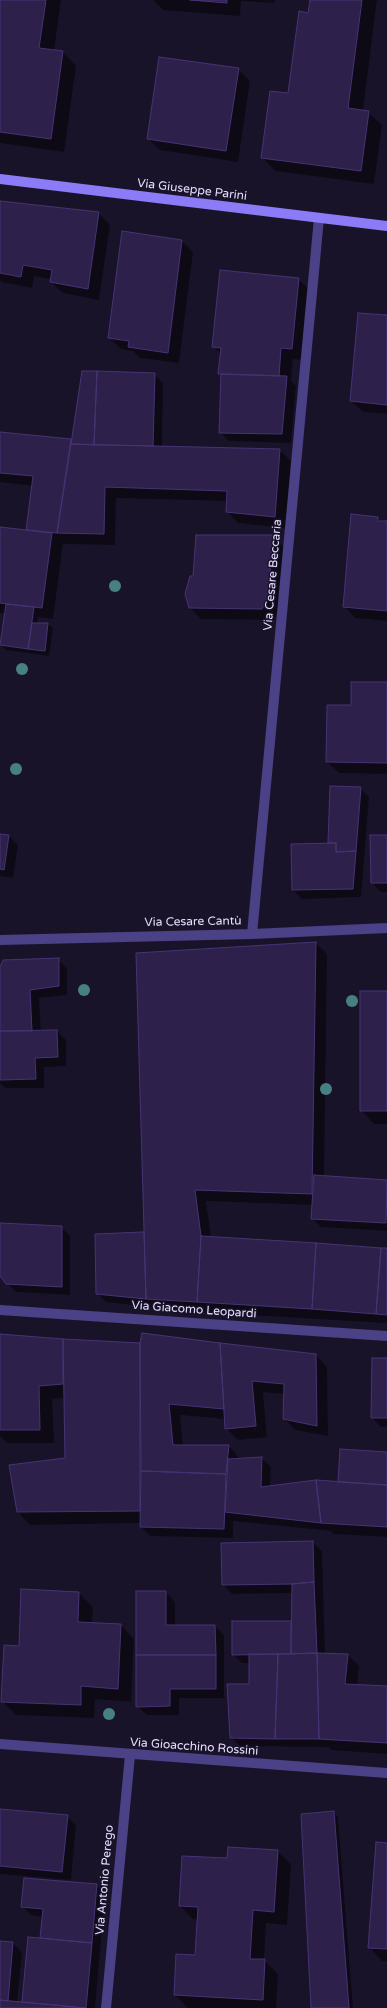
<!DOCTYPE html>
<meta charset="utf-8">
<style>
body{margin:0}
canvas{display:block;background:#19132a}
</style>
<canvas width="387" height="2008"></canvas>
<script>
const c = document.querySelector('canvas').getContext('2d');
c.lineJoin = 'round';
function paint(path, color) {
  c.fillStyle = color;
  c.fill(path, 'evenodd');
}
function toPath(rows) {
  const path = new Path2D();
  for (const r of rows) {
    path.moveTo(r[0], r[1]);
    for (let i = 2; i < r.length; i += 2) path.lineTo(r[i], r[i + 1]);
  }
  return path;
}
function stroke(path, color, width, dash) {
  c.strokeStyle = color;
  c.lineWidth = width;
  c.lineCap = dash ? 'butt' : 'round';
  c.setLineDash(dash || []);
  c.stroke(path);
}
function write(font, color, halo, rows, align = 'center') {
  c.font = font + ' "Varela Round",sans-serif';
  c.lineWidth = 3;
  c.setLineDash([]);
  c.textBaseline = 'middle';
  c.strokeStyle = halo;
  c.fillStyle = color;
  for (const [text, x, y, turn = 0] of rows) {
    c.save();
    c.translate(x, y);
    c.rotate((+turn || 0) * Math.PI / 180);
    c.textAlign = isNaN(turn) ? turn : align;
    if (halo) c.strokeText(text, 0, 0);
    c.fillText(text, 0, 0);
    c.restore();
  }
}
paint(toPath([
 [0,0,61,0,54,51,63,52,76,66,64,152,0,143],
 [153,0,275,0,275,3,241,1,240,16,163,10],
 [311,0,377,0,363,111,368,112,382,125,374,184,275,171,262,157,289,94],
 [238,69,250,81,238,162,160,150,148,139],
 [0,202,99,213,110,225,99,300,63,293,51,282,52,279,34,276,32,288,2,282,0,280],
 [182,241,193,252,179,363,140,358,133,351,121,349,109,338],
 [298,279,310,290,303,360,293,359,291,381,296,386,291,443,229,441,220,432,222,377,219,374,221,354,213,346],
 [387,316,387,414,363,412,351,401],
 [154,374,163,383,162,447,280,450,291,461,286,528,238,523,227,511,227,501,116,498,115,545,63,544,53,619,38,617,37,624,48,624,53,628,49,656,6,650,1,645,6,613,0,613,0,528,26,531,33,486,0,482,0,433,72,440],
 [378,518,382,522,387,522,387,621,355,618,344,606],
 [273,536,284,548,279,609,274,620,201,619,190,608],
 [387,683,387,774,339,773,327,762,352,707],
 [331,787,360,788,369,797,361,897,302,899,293,890,292,845,329,844],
 [0,835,9,836,18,845,13,878,0,876],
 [387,836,387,892,381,892,372,883],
 [316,943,327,954,324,1177,387,1181,387,1231,321,1227,312,1218,313,1205,206,1201,211,1237,387,1249,387,1323,159,1310,156,1308,106,1302,97,1293,96,1235,145,1233],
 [58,959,67,968,67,995,39,998,41,1031,57,1031,66,1040,66,1066,44,1067,44,1088,5,1088,0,1083,0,969],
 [387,992,387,1124,374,1124,361,1110],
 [0,1224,61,1227,70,1236,70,1295,16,1292,7,1283,0,1275],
 [0,1335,316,1355,327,1367,328,1436,295,1430,284,1418,284,1394,263,1392,267,1437,238,1440,226,1428,226,1419,180,1415,183,1446,229,1446,240,1459,262,1458,271,1467,270,1487,339,1482,387,1453,387,1537,333,1534,331,1531,233,1521,233,1538,150,1536,141,1527,141,1523,30,1525,18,1512,66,1459,65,1398,52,1399,54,1443,7,1443,0,1436],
 [387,1359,387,1427,381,1427,372,1418],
 [313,1542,322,1551,325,1654,348,1655,359,1666,357,1686,387,1687,387,1754,331,1750,329,1747,240,1746,231,1737,250,1685,250,1663,242,1663,233,1654,233,1622,292,1622,293,1593,232,1594,223,1584],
 [22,1590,79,1593,93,1607,92,1624,121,1625,134,1639,131,1702,95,1699,94,1718,16,1715,2,1701,20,1647],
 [166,1592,175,1602,175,1626,215,1626,224,1635,224,1698,179,1698,179,1715,147,1715,137,1706],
 [0,1810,67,1816,76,1825,71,1880,0,1874],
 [334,1812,338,1817,353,2008,312,2008],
 [387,1844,387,1961,382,1961,369,1947],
 [277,1850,291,1864,287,1925,266,1923,264,1960,278,1974,276,2008,188,2008,175,1995,196,1956,198,1920,193,1919,180,1906,228,1859],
 [96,1885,105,1894,95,2008,0,2008,0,1942,13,1943,22,1952,17,2003,23,2003,29,1938,41,1940,43,1917,31,1915,22,1906]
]), '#0007');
const building = toPath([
 [0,0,46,0,39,48,63,51,51,139,0,132,0,0],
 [190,0,227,0,227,3,190,0],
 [310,0,362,0,348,108,369,111,361,171,261,158,270,91,288,93,299,11,308,13,310,0],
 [159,57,239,68,226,151,147,139,159,57],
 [0,201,99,212,88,289,50,282,52,270,23,265,21,277,0,273,0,201],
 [122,231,182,240,168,353,128,347,129,341,108,338,122,231],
 [220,270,299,278,292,349,281,348,279,376,218,374,221,348,212,347,220,270],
 [358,313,387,315,387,405,350,401,358,313],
 [82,371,97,371,94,445,71,444,82,371],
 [97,371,155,373,153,446,94,445,97,371],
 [221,374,287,376,282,434,219,433,221,374],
 [0,432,71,439,57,533,26,530,33,476,0,473,0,432],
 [71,444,280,449,275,517,226,512,227,491,105,487,104,534,57,533,71,444],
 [351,514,378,517,378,521,387,521,387,611,343,607,351,514],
 [0,527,52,533,42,608,0,603,0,527],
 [196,535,273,535,268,597,262,609,189,608,185,594,190,576,193,576,196,535],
 [6,604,34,607,28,649,0,645,6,604],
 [32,623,48,623,45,651,28,649,32,623],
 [351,682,387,682,387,763,326,762,327,705,351,705,351,682],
 [330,786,361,787,356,851,336,852,336,843,328,843,330,786],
 [0,834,9,835,4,870,0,869,0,834],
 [370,835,387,835,387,883,371,883,370,835],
 [336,843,336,852,356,851,353,889,292,890,291,844,336,843],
 [316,942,312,1194,195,1190,201,1236,197,1302,146,1299,136,953,316,942],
 [59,958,59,986,30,990,32,1031,0,1031,0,967,3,960,59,958],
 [360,991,387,991,387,1111,360,1111,360,991],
 [57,1030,58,1057,35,1058,36,1079,0,1080,0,1031,57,1030],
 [314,1175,387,1180,386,1223,311,1219,314,1175],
 [0,1223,62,1226,62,1287,6,1284,0,1276,0,1223],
 [144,1232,146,1299,96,1294,95,1234,144,1232],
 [201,1236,316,1243,312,1309,197,1302,201,1236],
 [316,1243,381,1248,376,1314,312,1309,316,1243],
 [381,1248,387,1248,387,1315,376,1314,381,1248],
 [142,1333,220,1343,224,1409,169,1404,173,1445,229,1445,226,1474,141,1471,140,1343,142,1333],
 [0,1334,63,1339,63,1384,39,1386,40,1430,0,1430,0,1334],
 [63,1339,140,1343,140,1511,17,1512,9,1465,65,1458,63,1339],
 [220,1343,316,1354,317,1426,283,1419,284,1384,252,1381,256,1426,225,1429,220,1343],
 [372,1358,387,1358,387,1418,371,1418,372,1358],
 [340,1449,387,1452,387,1485,338,1482,340,1449],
 [262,1457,261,1487,316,1480,321,1523,225,1512,228,1459,262,1457],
 [141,1471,226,1474,224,1529,140,1527,141,1471],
 [316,1480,387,1485,387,1527,321,1523,316,1480],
 [313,1541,314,1582,292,1584,222,1585,221,1543,313,1541],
 [314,1582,317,1653,291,1654,292,1584,314,1582],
 [21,1589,79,1592,78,1622,121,1624,118,1689,81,1686,81,1705,1,1702,4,1645,19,1646,21,1589],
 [136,1591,166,1591,166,1625,215,1625,216,1655,136,1655,136,1591],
 [232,1621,291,1621,291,1654,232,1655,232,1621],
 [317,1653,319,1739,275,1739,278,1654,317,1653],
 [317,1653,348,1654,345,1684,387,1686,387,1743,319,1739,317,1653],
 [249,1654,278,1654,275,1739,230,1738,227,1684,249,1684,249,1654],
 [136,1655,216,1655,216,1689,170,1689,170,1706,136,1707,136,1655],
 [0,1809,68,1815,62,1872,0,1866,0,1809],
 [334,1811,349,2008,311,2008,301,1814,334,1811],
 [376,1842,387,1843,387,1949,368,1948,376,1842],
 [228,1847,278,1850,274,1912,253,1910,250,1959,265,1959,263,2000,174,1995,176,1954,195,1955,198,1907,179,1906,182,1856,227,1858,228,1847],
 [24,1878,97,1884,92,1943,40,1938,43,1909,21,1907,24,1878],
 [28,1937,92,1943,86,2008,22,2002,28,1937],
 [0,1941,13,1942,8,2001,0,2000,0,1941],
 [0,2000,86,2008,0,2008,0,2000]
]);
paint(building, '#2d204a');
stroke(building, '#473374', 1);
stroke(toPath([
 [252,934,319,218],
 [0,940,252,934,387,928],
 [0,1310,387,1336],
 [0,1744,387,1773],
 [106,2008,130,1755]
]), '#4b4186', 10);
stroke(toPath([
 [0,179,387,226]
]), '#8b7bf7', 10);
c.fillStyle = '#478082';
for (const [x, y] of [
 [115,586],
 [22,669],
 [16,769],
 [84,990],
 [352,1001],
 [326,1089],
 [109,1714]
]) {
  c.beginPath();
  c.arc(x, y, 6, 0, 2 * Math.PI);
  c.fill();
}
write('12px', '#e5defd', '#19132a', [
 ["Via Giuseppe Parini",192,190,7],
 ["Via Cesare Beccaria",273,575,-85],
 ["Via Cesare Cantù",193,922,-1],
 ["Via Giacomo Leopardi",194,1310,4],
 ["Via Gioacchino Rossini",194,1747,4],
 ["Via Antonio Perego",105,1880,-85]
]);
</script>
